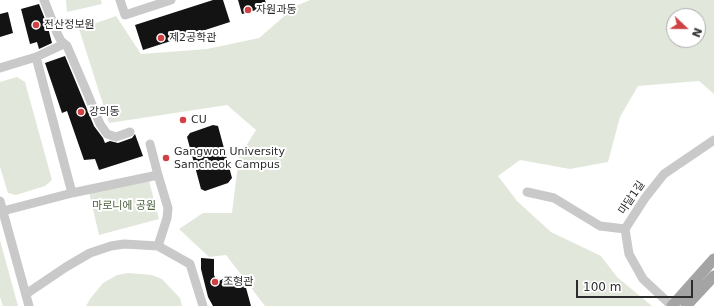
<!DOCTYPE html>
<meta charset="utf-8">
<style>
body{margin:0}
#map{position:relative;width:714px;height:306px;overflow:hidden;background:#fff;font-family:"DejaVu Sans",sans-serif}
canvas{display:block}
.north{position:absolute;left:666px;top:8px;width:40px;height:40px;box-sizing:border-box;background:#fff;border:1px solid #ababab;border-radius:50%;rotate:112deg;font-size:11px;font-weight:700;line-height:16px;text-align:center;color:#2c2c2c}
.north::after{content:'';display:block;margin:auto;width:14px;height:18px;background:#d04144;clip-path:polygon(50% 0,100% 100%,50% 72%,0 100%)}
.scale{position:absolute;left:576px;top:280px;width:117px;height:18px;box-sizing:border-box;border:2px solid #2c2c2c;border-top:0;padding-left:5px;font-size:12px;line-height:14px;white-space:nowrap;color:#2c2c2c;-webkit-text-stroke:3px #fff;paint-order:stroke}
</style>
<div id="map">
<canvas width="714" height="306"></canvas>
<div class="north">N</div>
<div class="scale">100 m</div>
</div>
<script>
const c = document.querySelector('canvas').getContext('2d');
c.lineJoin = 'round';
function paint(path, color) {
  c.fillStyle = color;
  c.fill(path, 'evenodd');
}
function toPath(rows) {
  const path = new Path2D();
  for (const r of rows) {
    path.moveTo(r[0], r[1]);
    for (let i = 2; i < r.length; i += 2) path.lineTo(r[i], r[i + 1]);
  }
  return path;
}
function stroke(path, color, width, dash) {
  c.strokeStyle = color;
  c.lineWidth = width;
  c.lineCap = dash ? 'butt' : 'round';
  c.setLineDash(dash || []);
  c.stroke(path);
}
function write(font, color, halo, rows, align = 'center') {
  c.font = font + ' "DejaVu Sans","Noto Sans KR",sans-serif';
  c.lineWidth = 4;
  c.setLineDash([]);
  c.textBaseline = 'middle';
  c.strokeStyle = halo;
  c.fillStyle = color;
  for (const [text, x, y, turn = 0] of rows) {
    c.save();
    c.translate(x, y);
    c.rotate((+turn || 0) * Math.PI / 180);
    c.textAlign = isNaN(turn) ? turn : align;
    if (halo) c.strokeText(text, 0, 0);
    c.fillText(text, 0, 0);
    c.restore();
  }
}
paint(toPath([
 [66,0,101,0,102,4,67,12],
 [310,0,714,0,714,94,699,81,638,86,620,117,608,162,570,169,520,160,498,176,517,201,551,232,601,256,617,277,652,306,265,306,226,255,209,257,179,229,203,213,232,213,239,157,256,130,227,105,109,123,79,29,116,16,141,54,207,49,259,38,296,6],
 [674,16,698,16,698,40,674,40],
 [17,77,25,82,52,180,45,186,16,195,8,193,0,167,0,82],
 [148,177,159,219,99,235,89,192],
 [0,240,18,306,3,306,0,297],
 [128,273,152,275,162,279,180,298,182,306,86,306,90,299,103,283,117,275]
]), '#e1e8db');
paint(toPath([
 [213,0,223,0,230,22,143,50,135,25],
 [238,0,265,0,267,7,242,14],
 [39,4,47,24,52,43,39,49,37,42,30,44,21,9],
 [8,12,13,33,0,37,0,14],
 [65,56,94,126,103,138,105,143,110,141,118,143,132,138,135,134,143,156,99,170,95,159,84,160,67,111,62,113,45,63],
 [213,125,218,126,232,178,228,183,205,191,201,189,187,137,190,133],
 [201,258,214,259,214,275,217,282,223,279,225,283,243,277,251,306,213,306,208,297,201,269]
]), '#131313');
stroke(toPath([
 [44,0,57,33,61,41,67,46,86,90,100,124,107,134,116,137,130,132],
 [120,0,125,15,171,0],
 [36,57,64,44],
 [0,68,36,57,72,193],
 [150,144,158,175],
 [527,192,554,198,600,226,625,229],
 [0,201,29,306],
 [3,211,72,193,158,175,168,208,167,218,158,246],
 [26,294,66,267,90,253,111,246,124,244,158,246,190,264,203,306],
 [672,306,643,279,629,254,625,229,645,198,664,174,714,140]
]), '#c9c9c9', 9);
stroke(toPath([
 [672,306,714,259],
 [686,306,714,276]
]), '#a4a4a4', 11);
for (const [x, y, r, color] of [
 [248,10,4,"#d04144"],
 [36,25,4,"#d04144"],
 [161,38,4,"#d04144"],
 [81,112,4,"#d04144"],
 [183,120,4,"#d04144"],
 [166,158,4,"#d04144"],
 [215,282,4,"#d04144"]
]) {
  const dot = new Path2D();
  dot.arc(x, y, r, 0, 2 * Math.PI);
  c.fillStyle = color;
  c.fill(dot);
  stroke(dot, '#fff', 1.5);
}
write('11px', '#2c2c2c', '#fff', [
 ["자원과동",256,10],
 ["전산정보원",44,25],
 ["제2공학관",169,38],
 ["강의동",89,112],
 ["CU",191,120],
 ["Gangwon University",174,152],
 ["Samcheok Campus",174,165],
 ["조형관",223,282]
], 'left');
write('11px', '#2c2c2c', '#fff', [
 ["마달1길",632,198,-56]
]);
write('11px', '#4e623f', '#fff', [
 ["마로니에 공원",124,206]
]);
</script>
